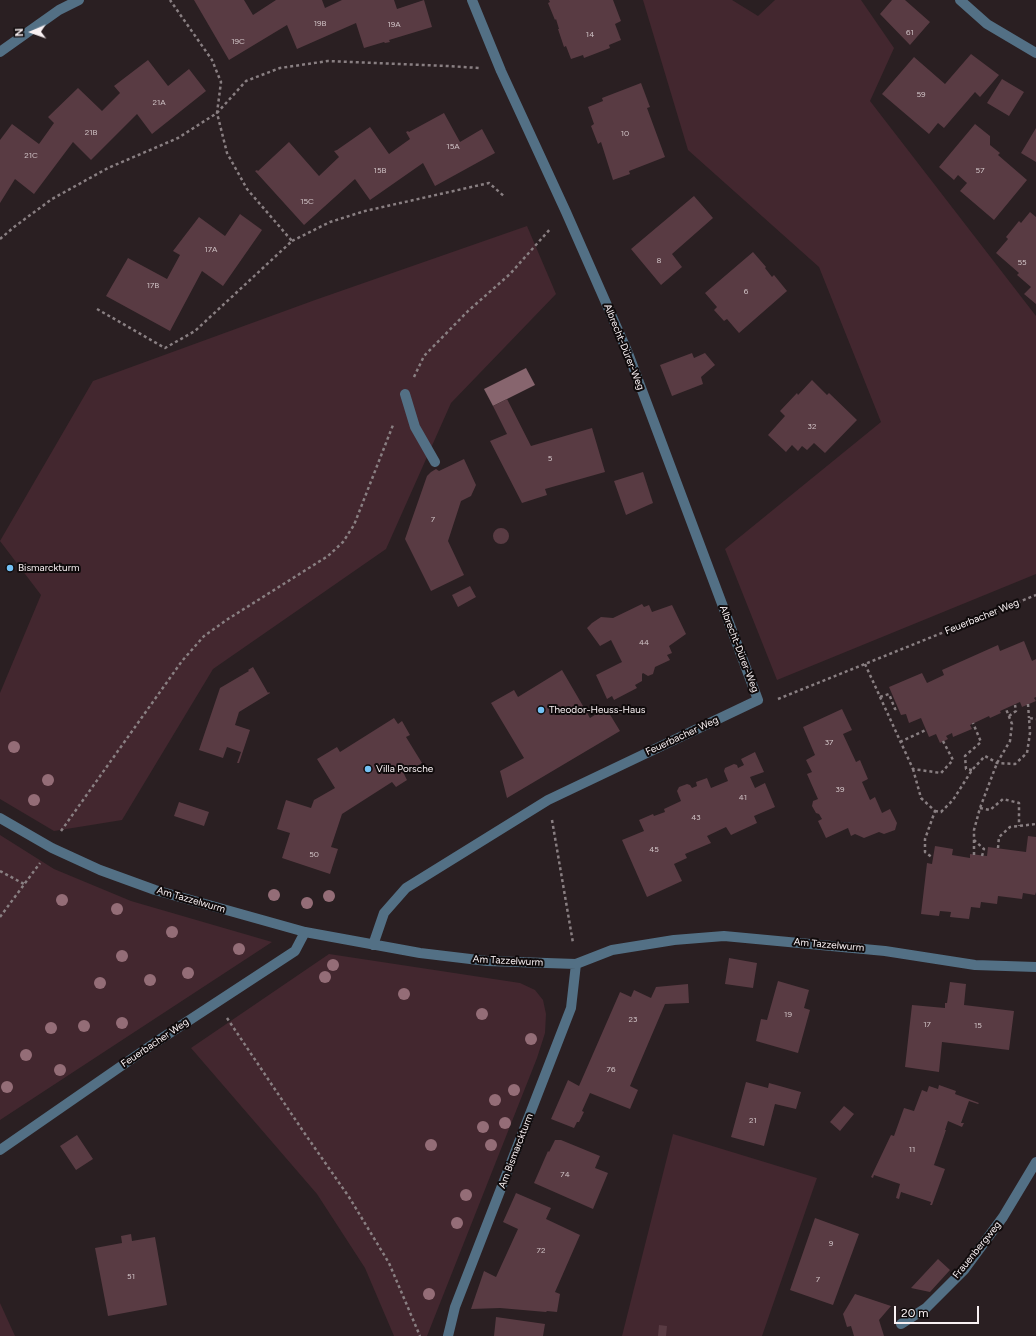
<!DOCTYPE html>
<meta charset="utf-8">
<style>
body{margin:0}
#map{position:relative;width:1036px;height:1336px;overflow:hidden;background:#2a1f22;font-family:Figtree,sans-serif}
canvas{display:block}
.north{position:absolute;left:12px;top:12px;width:40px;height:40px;-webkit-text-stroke:3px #100b0c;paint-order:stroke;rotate:268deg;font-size:11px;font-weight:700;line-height:16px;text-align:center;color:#f9f1f3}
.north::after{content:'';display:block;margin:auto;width:14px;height:18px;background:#f9f1f3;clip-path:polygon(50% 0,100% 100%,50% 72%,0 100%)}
.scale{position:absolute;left:894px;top:1306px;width:85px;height:18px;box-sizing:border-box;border:2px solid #f9f1f3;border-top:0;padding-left:5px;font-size:12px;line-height:14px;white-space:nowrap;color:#f9f1f3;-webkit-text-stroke:3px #100b0c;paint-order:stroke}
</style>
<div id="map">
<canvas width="1036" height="1336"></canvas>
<div class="north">N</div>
<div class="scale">20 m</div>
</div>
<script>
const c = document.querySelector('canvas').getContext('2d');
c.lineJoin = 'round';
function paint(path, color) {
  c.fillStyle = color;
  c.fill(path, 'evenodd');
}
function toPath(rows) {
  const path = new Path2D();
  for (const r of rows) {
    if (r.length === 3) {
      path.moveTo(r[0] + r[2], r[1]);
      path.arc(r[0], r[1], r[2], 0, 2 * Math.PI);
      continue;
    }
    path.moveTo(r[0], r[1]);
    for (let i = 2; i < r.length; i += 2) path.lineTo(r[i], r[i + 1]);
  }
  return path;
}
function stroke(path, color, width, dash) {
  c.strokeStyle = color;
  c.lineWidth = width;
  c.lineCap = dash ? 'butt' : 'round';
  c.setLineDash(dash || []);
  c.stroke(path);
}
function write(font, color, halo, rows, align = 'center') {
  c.font = font + ' Figtree,sans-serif';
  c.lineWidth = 4;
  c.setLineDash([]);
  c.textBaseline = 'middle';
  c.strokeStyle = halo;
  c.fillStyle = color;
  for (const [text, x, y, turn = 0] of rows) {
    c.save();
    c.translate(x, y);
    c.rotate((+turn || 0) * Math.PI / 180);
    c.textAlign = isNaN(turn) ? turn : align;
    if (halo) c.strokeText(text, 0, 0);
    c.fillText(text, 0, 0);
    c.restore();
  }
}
paint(toPath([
 [643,0,732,0,758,16,775,0,861,0,894,48,870,101,1036,316,1036,574,777,680,725,549,881,422,819,267,688,150],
 [527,226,556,294,451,403,386,549,213,669,122,820,54,831,0,799,0,693,41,595,0,541,93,381,315,300],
 [0,835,54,869,131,901,272,942,0,1120],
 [329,954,520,983,535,990,543,1000,546,1014,545,1033,537,1058,427,1336,394,1336,365,1268,317,1194,191,1048],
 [673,1134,817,1178,762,1336,622,1336],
 [0,1303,15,1336,0,1336]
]), '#43272f');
paint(toPath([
 [526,368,535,385,493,406,484,389]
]), '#87656e');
paint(toPath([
 [194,0,244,0,253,15,276,0,322,0,325,8,342,0,394,0,397,9,424,0,432,27,389,40,390,42,385,43,384,42,364,48,356,23,297,49,287,25,229,60],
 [549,0,613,0,621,21,615,24,621,40,609,45,610,48,584,58,583,55,571,59,566,46,564,47,558,29,559,29,556,19,555,20,548,3,550,2],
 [892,0,905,0,930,22,910,45,880,14],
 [971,54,999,75,980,97,975,92,944,128,938,123,929,134,882,94,914,57,945,84],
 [148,60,168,86,189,69,206,91,152,134,137,114,91,160,73,142,34,194,15,179,0,203,0,140,12,124,39,144,54,123,48,117,78,88,102,111,120,93,114,86],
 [1002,79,1024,92,1009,116,987,103],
 [641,83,650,107,647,108,665,157,629,171,630,174,613,180,601,142,598,144,591,126,594,124,588,107,603,101,602,98],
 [444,113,460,142,482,129,495,153,435,186,423,163,370,200,355,179,304,225,255,171,257,170,258,171,289,142,319,176,339,157,334,151,337,150,370,127,389,154,410,139,406,132,408,131,409,132],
 [975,124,990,136,990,145,1000,153,998,155,1027,180,994,220,960,191,967,183,958,175,954,180,939,167],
 [1036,128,1036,162,1021,153],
 [694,196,713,218,672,254,682,267,661,285,631,249],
 [1030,212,1036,217,1036,304,1024,294,1031,287,1017,275,1019,273,996,253,1008,239,1006,237,1019,221,1021,223],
 [240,214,262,230,223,286,202,271,170,331,106,296,128,258,167,279,180,255,173,251,199,217,225,236],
 [753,252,766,267,765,268,772,277,774,275,787,291,739,333,727,319,724,321,714,310,717,307,705,293],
 [692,353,694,358,705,353,715,365,701,377,703,384,672,396,660,365],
 [812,380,827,395,829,393,857,420,825,453,814,443,807,450,802,446,798,451,792,445,786,452,768,435,785,416,780,411,797,393,798,395],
 [507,399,531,446,592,428,605,472,545,489,547,495,522,503,490,441,507,434,493,406],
 [464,459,476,485,471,496,461,501,448,541,464,575,431,591,405,539,427,476,431,472,436,469,439,471],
 [643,472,653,503,626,515,614,481],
 [501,536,8],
 [470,586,476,597,458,607,452,595],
 [642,604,644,607,649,605,652,612,672,605,686,634,669,646,672,653,667,655,670,660,655,667,653,674,648,676,643,673,642,674,642,681,635,685,637,688,614,700,612,696,607,699,596,675,622,662,611,640,600,646,587,628,592,623,601,617,613,618],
 [1024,641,1032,661,1036,659,1036,697,1034,698,1036,701,1022,707,1020,702,1000,711,1001,713,990,718,989,716,970,725,972,729,953,737,952,733,946,736,948,739,940,743,936,734,929,737,921,718,909,723,906,714,901,715,889,687,922,673,927,683,944,675,942,670,998,645,1000,651],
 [253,667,268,693,269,692,270,693,239,712,235,725,250,730,239,763,237,763,241,752,227,747,223,758,199,750,220,688,249,671,248,670],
 [562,670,590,718,606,708,620,731,507,798,500,771,524,758,491,703,514,690,518,697],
 [842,709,852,730,843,734,856,762,860,760,868,779,862,782,870,800,875,797,882,813,890,809,897,823,895,830,884,834,879,832,864,838,855,834,851,836,848,828,826,838,818,821,822,819,819,814,816,813,812,806,813,801,818,799,807,774,812,772,806,760,815,755,803,727],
 [394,718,398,724,402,721,410,735,406,737,422,763,404,774,407,780,396,787,392,782,342,814,331,847,338,849,330,874,282,858,290,833,277,829,286,800,311,808,314,800,335,788,317,759,337,747,340,752],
 [755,752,764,772,750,777,755,788,765,783,775,807,754,816,757,823,731,835,726,827,707,836,711,843,685,854,687,858,674,864,682,881,647,897,622,840,644,831,639,820,653,814,654,816,665,812,664,809,681,801,677,791,679,787,687,784,690,785,692,788,697,786,696,782,707,778,711,788,728,781,724,771,725,768,734,764,737,765,738,768,744,765,741,759],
 [179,802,209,812,204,826,174,816],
 [1028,836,1036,837,1036,892,1035,895,1023,893,1022,899,998,896,997,904,981,902,980,908,971,907,969,919,950,917,951,912,940,911,939,916,921,914,927,863,932,864,935,846,953,849,952,855,970,858,970,854,987,856,988,847,1026,852],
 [729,958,757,963,753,988,725,984],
 [778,981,809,990,804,1008,810,1010,798,1053,756,1041,761,1019,767,1020],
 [950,982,966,984,964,1005,1014,1011,1009,1050,942,1042,939,1072,905,1067,912,1005,945,1008,945,1003,947,1003],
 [688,984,689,1003,665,1004,630,1086,638,1090,630,1109,590,1093,582,1111,584,1112,579,1122,577,1122,574,1128,551,1119,568,1080,579,1086,620,992,631,997,634,990,651,998,656,987],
 [746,1082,768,1088,769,1083,801,1092,796,1109,775,1104,764,1146,731,1137],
 [939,1085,956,1091,955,1094,979,1103,978,1104,969,1101,961,1123,964,1123,962,1127,948,1121,945,1130,946,1130,934,1165,931,1164,945,1169,932,1205,930,1205,931,1202,901,1192,899,1199,896,1198,900,1184,874,1175,873,1178,871,1177,891,1135,894,1136,904,1108,914,1111,922,1090,927,1092,929,1086,938,1089],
 [844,1106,854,1114,840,1131,830,1122],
 [77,1135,93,1159,76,1170,60,1146],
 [555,1140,561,1140,600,1156,595,1168,608,1173,593,1209,534,1183,548,1151,549,1152],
 [516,1193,551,1208,546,1219,580,1235,555,1292,560,1294,557,1312,547,1311,546,1312,500,1308,471,1309,484,1271,496,1277,518,1229,503,1222],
 [815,1218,859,1234,833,1305,790,1290],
 [131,1234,132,1241,155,1237,167,1305,108,1316,95,1248,122,1243,121,1236],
 [938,1259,950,1270,930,1292,911,1288],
 [855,1294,891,1306,879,1320,884,1336,854,1336,851,1326,847,1327,843,1314],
 [496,1317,545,1324,543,1336,494,1336],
 [659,1325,667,1326,666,1336,658,1336]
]), '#593b43');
stroke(toPath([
 [0,239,14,227,52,199,108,168,178,138,217,113,246,81,280,68,328,61,448,66,479,68],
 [292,241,330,222,365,211,489,183,505,197],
 [97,309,165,348,195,331,292,241,247,189,227,153,217,113,221,82,212,60,170,0],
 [414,377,424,356,468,311,510,274,551,228],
 [865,664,913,769,941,773,953,760,943,741],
 [880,697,889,694,895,709,898,708],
 [778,699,1036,595],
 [1028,704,1029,718],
 [1009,716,1016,711,1015,705],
 [900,742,926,730],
 [913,769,921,798,935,811,925,839,925,852,933,858],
 [972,770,966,769,965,756,981,742,973,723],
 [980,808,990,810,1003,799,1019,803,1019,826],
 [935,811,941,812,953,800,972,770,985,756,997,763,1015,764,1027,753,1030,733,1029,718,1036,719],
 [552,820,573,943],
 [61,831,182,661,204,636,228,619,328,556,343,542,354,525,393,425],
 [998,848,999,837,1010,827,1036,824],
 [974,855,974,840],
 [982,856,984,849,974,840,974,830,980,808,997,763,1010,741,1012,724,1006,709],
 [0,871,24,884],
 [0,917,40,863],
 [227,1018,303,1131,349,1197,389,1263,420,1336]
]), '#897f82', 2.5, [3, 3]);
stroke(toPath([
 [960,0,987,24,1036,53],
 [0,52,59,10,79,0],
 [405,394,415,427,435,462],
 [0,818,52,848,100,870,155,890,305,932,420,953,487,961,576,964,612,950,674,940,724,936,885,951,975,965,1036,967],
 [373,945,384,913,406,888,548,800,758,700,628,353,566,212,501,71,472,0],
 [0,1150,156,1042,295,951,305,932],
 [901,1324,926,1308,964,1270,1003,1217,1036,1162],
 [448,1336,455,1307,571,1008,576,964]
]), '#537085', 10);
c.fillStyle = '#946d77';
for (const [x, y] of [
 [14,747],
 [48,780],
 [34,800],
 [274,895],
 [329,896],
 [62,900],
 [307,903],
 [117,909],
 [172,932],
 [239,949],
 [122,956],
 [333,965],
 [188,973],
 [325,977],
 [150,980],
 [100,983],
 [404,994],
 [482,1014],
 [122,1023],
 [84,1026],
 [51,1028],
 [531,1039],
 [26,1055],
 [60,1070],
 [7,1087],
 [514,1090],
 [495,1100],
 [505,1123],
 [483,1127],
 [431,1145],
 [491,1145],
 [466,1195],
 [457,1223],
 [429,1294]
]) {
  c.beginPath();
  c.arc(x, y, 6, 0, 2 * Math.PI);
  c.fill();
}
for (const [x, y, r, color] of [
 [10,568,4,"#73c1f5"],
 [541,710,4,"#73c1f5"],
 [368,769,4,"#73c1f5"]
]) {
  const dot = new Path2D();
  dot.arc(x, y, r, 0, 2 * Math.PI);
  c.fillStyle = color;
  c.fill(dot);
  stroke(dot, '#100b0c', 1.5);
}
write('8px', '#d1c4c7', null, [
 ["19B",320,24],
 ["19A",394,25],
 ["61",910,33],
 ["14",590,35],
 ["19C",238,42],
 ["59",921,95],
 ["21A",159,103],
 ["21B",91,133],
 ["10",625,134],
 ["15A",453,147],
 ["21C",31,156],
 ["15B",380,171],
 ["57",980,171],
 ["15C",307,202],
 ["17A",211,250],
 ["8",659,261],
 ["55",1022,263],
 ["17B",153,286],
 ["6",746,292],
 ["32",812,427],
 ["5",550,459],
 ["7",433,520],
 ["44",644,643],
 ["37",829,743],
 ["39",840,790],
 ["41",743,798],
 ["43",696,818],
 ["45",654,850],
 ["50",314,855],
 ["19",788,1015],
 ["23",633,1020],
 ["17",927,1025],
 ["15",978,1026],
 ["76",611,1070],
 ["21",753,1121],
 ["11",912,1150],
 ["74",565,1175],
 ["9",831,1244],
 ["72",541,1251],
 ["51",131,1277],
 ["7",818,1280]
]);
write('10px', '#f9f1f3', '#100b0c', [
 ["Albrecht-Dürer-Weg",624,347,68],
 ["Feuerbacher Weg",982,617,-22],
 ["Albrecht-Dürer-Weg",739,649,69],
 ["Feuerbacher Weg",682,736,-25],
 ["Am Tazzelwurm",191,900,16],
 ["Am Tazzelwurm",829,945,5],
 ["Am Tazzelwurm",508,961,3],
 ["Feuerbacher Weg",155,1043,-34],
 ["Am Bismarckturm",516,1151,-69],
 ["Frauenbergweg",977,1250,-51]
]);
write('10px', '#f9f1f3', '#100b0c', [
 ["Bismarckturm",18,568],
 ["Theodor-Heuss-Haus",549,710],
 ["Villa Porsche",376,769]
], 'left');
</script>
